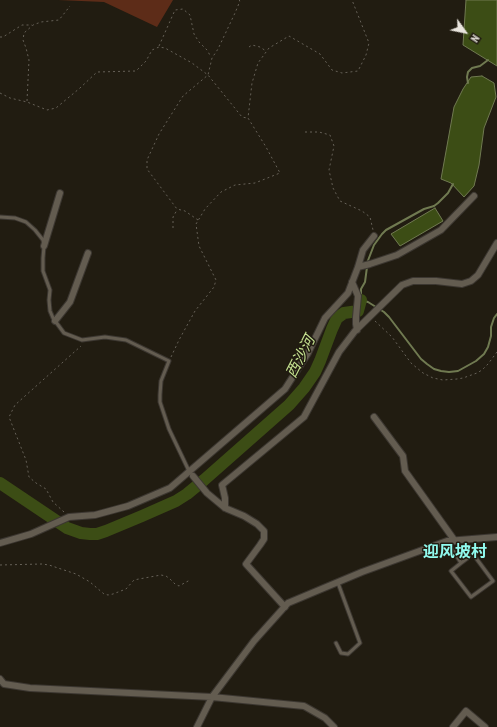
<!DOCTYPE html>
<meta charset="utf-8">
<style>
body{margin:0}
#map{position:relative;width:497px;height:727px;overflow:hidden;background:#211c11;font-family:"PT Sans Narrow",sans-serif}
canvas{display:block}
.north{position:absolute;left:445px;top:12px;width:40px;height:40px;-webkit-text-stroke:3px #211c11;paint-order:stroke;rotate:123deg;font-size:11px;font-weight:700;line-height:16px;text-align:center;color:#e8e4dd}
.north::after{content:'';display:block;margin:auto;width:14px;height:18px;background:#e8e4dd;clip-path:polygon(50% 0,100% 100%,50% 72%,0 100%)}
</style>
<div id="map">
<canvas width="497" height="727"></canvas>
<div class="north">N</div>
</div>
<script>
const c = document.querySelector('canvas').getContext('2d');
c.lineJoin = 'round';
function paint(path, color) {
  c.fillStyle = color;
  c.fill(path, 'evenodd');
}
function toPath(rows) {
  const path = new Path2D();
  for (const r of rows) {
    path.moveTo(r[0], r[1]);
    for (let i = 2; i < r.length; i += 2) path.lineTo(r[i], r[i + 1]);
  }
  return path;
}
function stroke(path, color, width, dash) {
  c.strokeStyle = color;
  c.lineWidth = width;
  c.lineCap = dash ? 'butt' : 'round';
  c.setLineDash(dash || []);
  c.stroke(path);
}
function write(font, color, halo, rows, align = 'center') {
  c.font = font + ' "PT Sans Narrow","Noto Sans SC",sans-serif';
  c.lineWidth = 3;
  c.setLineDash([]);
  c.textBaseline = 'middle';
  c.strokeStyle = halo;
  c.fillStyle = color;
  for (const [text, x, y, turn = 0] of rows) {
    c.save();
    c.translate(x, y);
    c.rotate((+turn || 0) * Math.PI / 180);
    c.textAlign = isNaN(turn) ? turn : align;
    if (halo) c.strokeText(text, 0, 0);
    c.fillText(text, 0, 0);
    c.restore();
  }
}
paint(toPath([
 [58,0,173,0,157,27,104,2]
]), '#5d2c18');
const water = toPath([
 [466,0,497,0,497,66,463,45,466,0],
 [482,76,494,83,496,97,484,128,479,165,474,186,464,197,451,183,441,179,454,107,463,89,471,77,482,76],
 [435,208,443,221,400,246,391,234,435,208]
]);
paint(water, '#3c4d15');
stroke(water, '#707a51', 1);
stroke(toPath([
 [468,83,467,77,468,72,472,68,480,66,488,60],
 [367,263,374,245,382,234,386,230,424,209,434,206,438,203,448,193,453,184],
 [367,267,365,282,361,289,361,300,368,302,384,312,389,317,421,359,427,364,434,369,441,371,449,372,458,371,476,361,484,354,488,347,491,336,491,327,494,318,497,314]
]), '#707a51', 2);
stroke(toPath([
 [0,483,67,528,81,533,90,534,97,534,106,531,142,516,176,501,187,494,204,480,289,405,304,388,315,372,320,361,332,329,337,318,344,313,358,311,361,300]
]), '#3c4d15', 12);
const service = toPath([
 [0,217,15,218,26,222,35,230,43,240,44,246,43,258,43,271,50,290,49,300,50,311,53,318,64,333,82,340,105,337,126,340,169,361,161,381,160,395,160,402,169,429,189,471],
 [447,541,461,563,451,571,471,597,493,581,473,554,461,563],
 [336,643,341,653,348,654,360,643,338,583]
]);
const minor = toPath([
 [44,246,60,193],
 [358,267,370,264,397,255,441,230,474,196],
 [352,282,358,296,356,317,356,324,357,330],
 [55,321,70,302,88,253],
 [374,417,403,456,405,471,455,541],
 [193,476,207,493,225,508,244,516,257,524,264,531,264,539,260,545,246,564,285,607],
 [225,508,225,498,222,485,304,417,339,352,355,331,402,285,413,281,436,281,462,284,471,281,478,275,497,243],
 [0,543,31,534,69,517,95,515,128,506,170,488,285,389,308,353,325,318,348,293,358,267,363,250,374,236],
 [0,679,4,684,30,688,212,697,304,706,325,718,334,727],
 [197,727,212,697,254,641,288,603,362,572,447,541,497,537],
 [453,727,466,711,485,727]
]);
stroke(service, '#3c3731', 5);
stroke(minor, '#3c3731', 8);
stroke(toPath([
 [0,37,3,37,22,25,32,25],
 [159,46,175,10,183,9,190,15,194,34,199,42,207,50,211,57],
 [249,47,252,45,260,47,266,51],
 [0,93,10,98,27,102,47,110,56,108,80,88,97,72,136,71,146,61,152,50,159,47,165,48,192,63,208,75,242,117,247,118],
 [27,101,29,60,26,48,23,40,24,33,33,25,41,22,59,20,70,6],
 [305,132,319,132,330,135,334,146,329,170,333,188,340,201,362,211,370,217,373,230],
 [198,220,185,211,177,209,147,169,147,160,159,134,183,96,208,75,212,58,218,49,235,13,240,1,239,0],
 [173,228,173,217,177,210],
 [375,321,392,337,411,363,423,373,433,378,443,380,457,379,463,378,477,373,482,370,488,364,497,352],
 [171,357,179,340,195,311,214,287,216,280,199,246,196,224,205,209,221,192,235,185,255,183,280,173,266,147,248,118,252,83,258,63,269,48,289,36,320,54,332,70,342,73,358,71,366,55,369,43,352,0],
 [64,512,53,502,46,489,36,483,29,477,26,460,9,417,15,405,81,346],
 [0,565,42,564,49,565,76,574,90,582,104,594,108,595,113,594,126,589,134,580,139,579,161,575,166,576,170,579,175,584,179,586,190,580]
]), '#666158', 1, [2, 3]);
stroke(service, '#635c50', 3);
stroke(minor, '#635c50', 6);
write('italic 15px', '#c6e391', '#211c11', [
 ["西沙河",301,357,-63]
]);
write('bold 16px', '#91fbef', '#211c11', [
 ["迎风坡村",455,552]
]);
</script>
